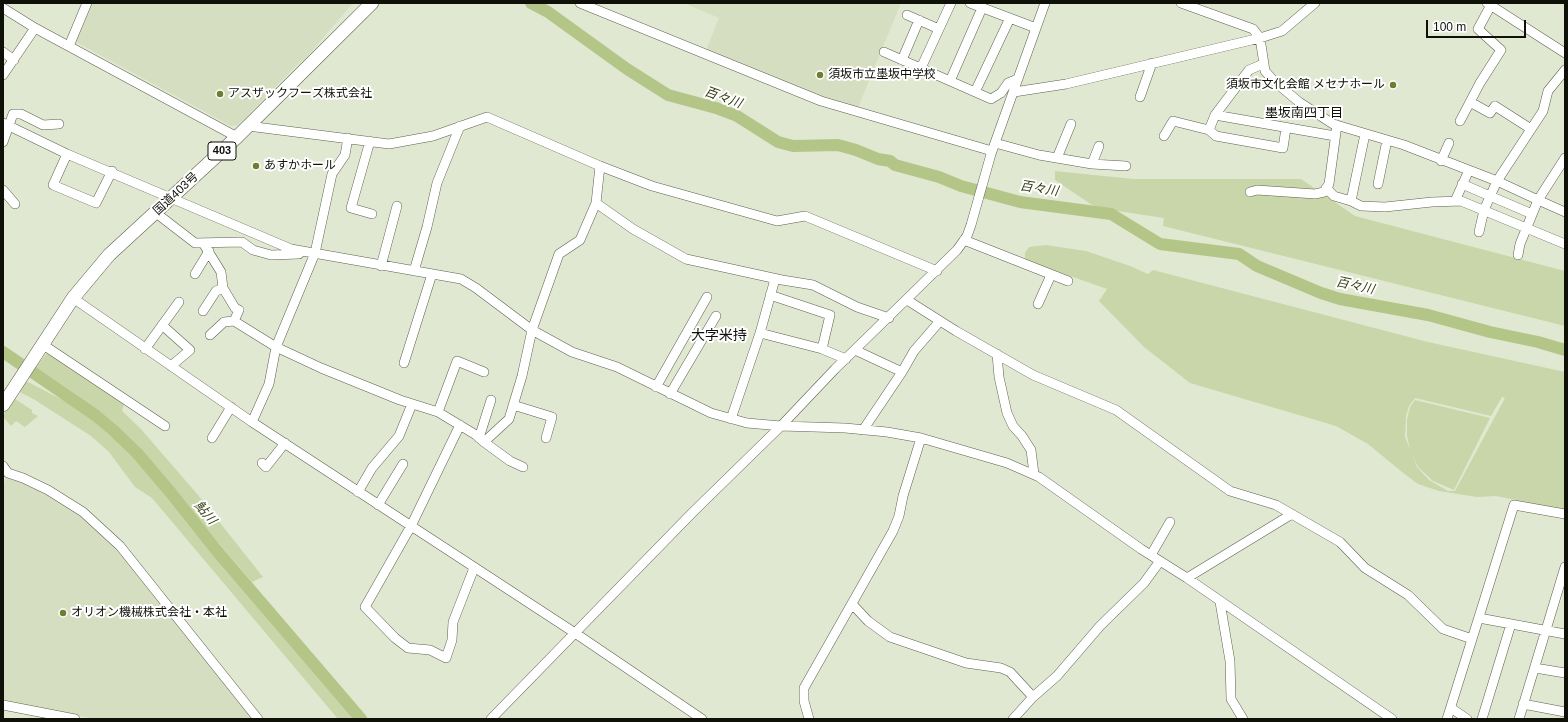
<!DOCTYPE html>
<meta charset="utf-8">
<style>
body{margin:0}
#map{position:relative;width:1568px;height:722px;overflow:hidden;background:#e1e8d1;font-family:Arial,sans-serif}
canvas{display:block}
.frame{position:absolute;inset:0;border:4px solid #0f1109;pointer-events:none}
.scale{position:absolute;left:1426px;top:20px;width:100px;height:18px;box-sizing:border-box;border:2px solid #0f1109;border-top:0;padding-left:5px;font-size:12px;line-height:14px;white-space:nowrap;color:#0f1109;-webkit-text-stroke:3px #fff;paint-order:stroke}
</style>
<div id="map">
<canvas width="1568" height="722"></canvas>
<div class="frame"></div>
<div class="scale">100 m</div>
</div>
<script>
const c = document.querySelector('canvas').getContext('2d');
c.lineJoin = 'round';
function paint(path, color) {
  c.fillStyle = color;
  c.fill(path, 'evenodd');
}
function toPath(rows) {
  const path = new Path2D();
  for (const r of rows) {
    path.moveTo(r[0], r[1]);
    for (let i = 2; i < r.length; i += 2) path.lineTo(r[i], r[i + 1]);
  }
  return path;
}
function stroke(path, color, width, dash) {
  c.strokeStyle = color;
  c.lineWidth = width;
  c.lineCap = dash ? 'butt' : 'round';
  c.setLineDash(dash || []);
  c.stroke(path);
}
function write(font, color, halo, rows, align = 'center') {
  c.font = font + ' Arial,"Noto Sans JP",sans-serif';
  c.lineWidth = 4;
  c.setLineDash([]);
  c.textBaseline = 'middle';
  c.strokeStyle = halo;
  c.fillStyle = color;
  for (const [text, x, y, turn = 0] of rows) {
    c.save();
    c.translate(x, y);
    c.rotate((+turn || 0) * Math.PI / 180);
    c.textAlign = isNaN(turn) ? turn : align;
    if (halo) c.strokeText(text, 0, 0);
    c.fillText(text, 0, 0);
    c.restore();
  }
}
paint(toPath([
 [93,3,353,3,306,58,298,64,238,125,231,126,76,42],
 [684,3,901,3,857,110,831,101,706,50,719,18],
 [7,477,35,487,60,500,91,525,123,557,251,719,95,719,3,700,3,486]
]), '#d5dec0');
paint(toPath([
 [1055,171,1133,179,1301,179,1355,216,1565,271,1565,326,1163,226,1164,218,1118,211,1092,205,1055,180],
 [1046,245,1086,251,1130,266,1148,274,1153,270,1428,342,1565,372,1565,510,1496,496,1477,497,1439,491,1418,484,1402,472,1368,444,1336,426,1190,383,1144,347,1099,301,1107,289,1025,260,1025,253,1029,247],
 [1502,397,1505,398,1455,491,1448,491,1429,480,1417,467,1405,437,1406,416,1409,406,1415,398,1491,416],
 [47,353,124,404,122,411,140,428,198,495,263,577,252,582,126,435,107,418,31,374],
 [26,381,86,412,110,430,139,460,255,602,356,719,338,719,152,498,135,487,109,452,91,436,35,400,18,391],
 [15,399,32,410,32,413,38,416,25,427,16,421,11,426,3,417,8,406],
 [1415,400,1490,418,1454,490,1433,481,1418,467,1410,450,1407,436,1407,420,1410,407]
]), '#c9d6a9');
stroke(toPath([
 [531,3,548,12,627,69,668,95,716,108,737,116,778,142,793,146,838,145,856,150,878,159,890,161,895,165,939,177,961,186,1020,202,1111,214,1160,244,1239,254,1257,266,1321,293,1340,299,1428,315,1490,332,1538,342,1565,350],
 [3,352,95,415,113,430,137,453,171,493,217,551,361,719]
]), '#b4c588', 12);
const minor = toPath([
 [580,3,821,101,992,151],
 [970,3,1036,28],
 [1181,3,1253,29,1260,38,1265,71,1274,81,1299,102,1333,124,1404,145,1497,181,1538,200,1520,244,1518,255],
 [1487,3,1565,53],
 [3,8,35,28,237,137],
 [907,15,939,29],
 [69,46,87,3],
 [3,52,14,60],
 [884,52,991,99,1001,93,1008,83,1018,79],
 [902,60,919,20],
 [921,68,951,3],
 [3,75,35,28],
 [950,81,982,8],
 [975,92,1010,18],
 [1014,92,1066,84,1260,38,1282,31,1315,3],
 [1140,97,1152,63],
 [1470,102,1490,113,1495,106,1531,129],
 [1215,115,1335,136],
 [1460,121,1480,83,1501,50,1478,29,1491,5],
 [3,123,67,154,291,249,461,279,476,288,532,330,572,352,617,367,711,413,747,423,781,426,845,428,887,432,921,438,1007,463,1039,477,1141,549,1187,578,1392,719],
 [248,126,389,144,433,136,487,117,600,166,652,186,777,221,805,216,937,271],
 [1209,130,1216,136,1283,148,1286,128],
 [1365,134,1351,201,1361,206,1385,207,1432,202,1461,201,1565,244],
 [1164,136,1173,121,1209,130,1215,115,1249,70,1263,64],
 [370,141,351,208,372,214],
 [3,142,13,114,21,114,43,125,59,124],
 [995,143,1039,155,1092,164,1126,166],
 [67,154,53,185,96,203,112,171],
 [1057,158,1071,124],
 [1565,158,1538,200,1565,212],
 [1441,161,1449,143],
 [1092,164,1099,146],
 [1378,184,1387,140],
 [1462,184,1532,214],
 [1326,188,1334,196,1351,201],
 [3,190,15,204],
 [1250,192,1257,190,1315,194,1324,192,1329,184,1337,125],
 [1455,201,1469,170],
 [596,203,633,229,686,259,782,280,813,285,857,307,889,318],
 [156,213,195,243,242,242,253,250,271,255,299,254],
 [1479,232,1484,210,1497,181,1543,111,1548,91,1565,70],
 [964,240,1068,281],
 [203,243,221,272,223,288,235,308,239,310,234,321],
 [381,266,397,206],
 [414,271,427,227,437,183,460,126],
 [195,274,209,251],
 [770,295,830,315,822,349],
 [73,298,252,422,575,633,702,719],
 [907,300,956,331,1033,375,1116,410,1230,491,1276,505,1340,542,1365,568,1408,595,1443,629,1472,639],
 [1038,304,1051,275],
 [203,311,216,291,223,288],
 [162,325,190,350,171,366],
 [760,333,822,349,846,359],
 [210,335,224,322,234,321,276,347,321,368,400,400,438,412,476,435,484,442,509,419,522,376,532,330,559,254,580,240,596,203,600,166],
 [42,344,165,426],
 [145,349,179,302],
 [855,350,902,372,863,430],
 [997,354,999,377,1007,413,1013,426,1022,436,1031,450,1034,474],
 [404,363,432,274],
 [902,372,914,351,940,321],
 [656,387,707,297],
 [670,394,716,316],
 [513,405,552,417,546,438],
 [438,412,457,361,484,372],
 [731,419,760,333,775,279],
 [252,422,269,384,276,347,315,253,332,174,345,155,348,138],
 [460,425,411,526,365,607,395,638,408,648,430,650,446,658,452,640,453,622,474,568],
 [212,438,231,407],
 [479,438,491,400],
 [484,442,510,461,523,467],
 [262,463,266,467,285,443],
 [3,466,8,473,23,478,48,490,83,512,120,546,258,719],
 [358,492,372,468,399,436,412,404],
 [378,505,403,464],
 [1151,555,1170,522],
 [1187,578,1292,514],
 [1220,602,1230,661,1231,699,1243,719],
 [853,605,868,621,890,637,966,663,1001,668,1010,672,1033,697],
 [1479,618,1565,634],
 [1535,668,1565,673],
 [1523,704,1565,712],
 [3,705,75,719],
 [1451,708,1467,719],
 [491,719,693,512,781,426,835,369,957,250,967,236,971,225,991,154,1045,3],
 [809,719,804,701,804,688,893,531,899,516,903,496,921,438],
 [1013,719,1033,697,1057,676,1100,626,1144,583,1160,561],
 [1447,719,1514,505,1565,514],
 [1482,719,1511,624],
 [1519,719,1565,567]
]);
const highway = toPath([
 [3,405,73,298,109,255,237,137,372,3]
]);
stroke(minor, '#5b614e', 10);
stroke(highway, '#5b614e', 14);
stroke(minor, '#fff', 9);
stroke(highway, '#fff', 13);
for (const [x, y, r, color] of [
 [820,75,4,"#6d7f2f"],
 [1393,85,4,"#6d7f2f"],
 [220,94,4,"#6d7f2f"],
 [256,166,4,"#6d7f2f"],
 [63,613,4,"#6d7f2f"]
]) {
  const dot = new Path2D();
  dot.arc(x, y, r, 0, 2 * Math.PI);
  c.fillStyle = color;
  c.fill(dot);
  stroke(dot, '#fff', 1.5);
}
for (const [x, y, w] of [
 [222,151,28]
]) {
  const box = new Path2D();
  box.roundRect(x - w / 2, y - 9, w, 18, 3);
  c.fillStyle = '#fff';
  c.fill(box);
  stroke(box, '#0f1109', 1);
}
write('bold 11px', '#0f1109', null, [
 ["403",222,151]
]);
write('12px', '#0f1109', '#fff', [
 ["須坂市立墨坂中学校",828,75],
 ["須坂市文化会館 メセナホール",1385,85,"right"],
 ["アスザックフーズ株式会社",228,94],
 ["あすかホール",264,166],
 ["オリオン機械株式会社・本社",71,613]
], 'left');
write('12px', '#0f1109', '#fff', [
 ["国道403号",176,194,-43]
]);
write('italic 13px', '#374114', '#fff', [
 ["百々川",723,98,20],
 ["百々川",1039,189,9],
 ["百々川",1355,286,12],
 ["鮎川",205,513,50]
]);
write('13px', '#0f1109', '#fff', [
 ["墨坂南四丁目",1304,113]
]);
write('14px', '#0f1109', '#fff', [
 ["大字米持",719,336]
]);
</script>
